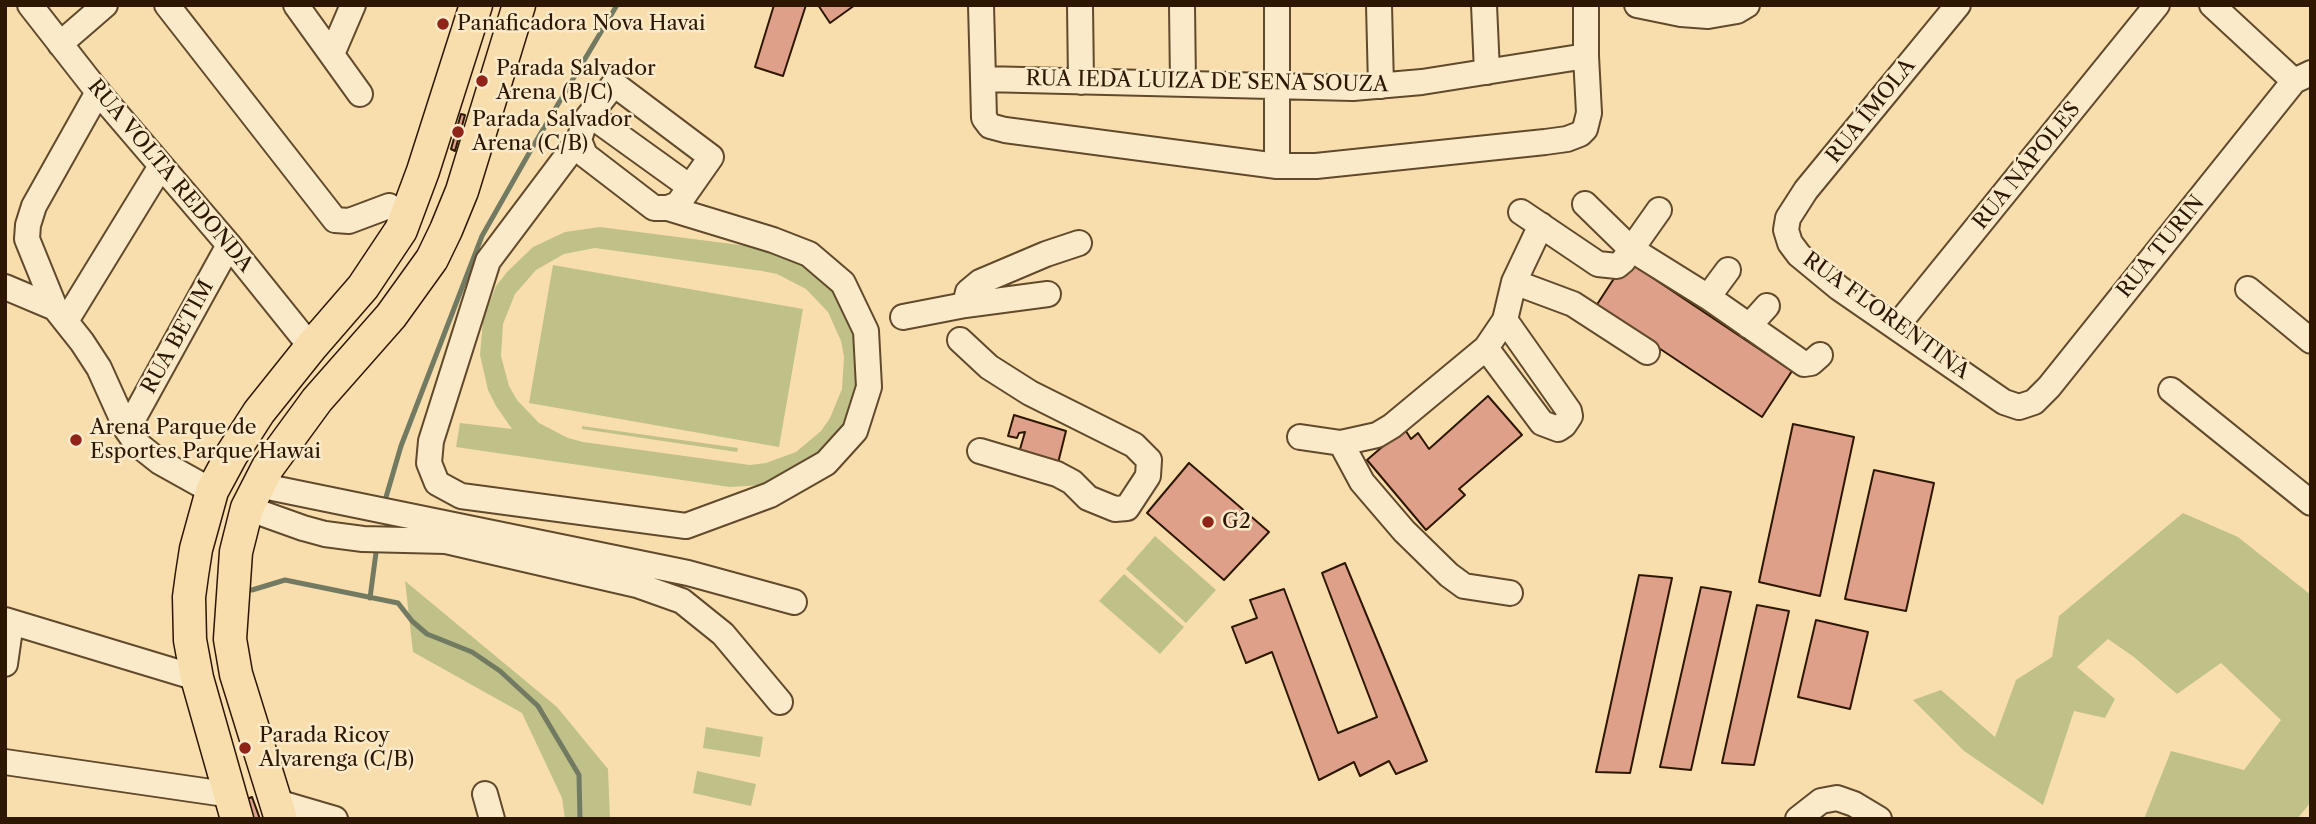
<!DOCTYPE html>
<meta charset="utf-8">
<style>
body{margin:0}
#map{position:relative;width:2316px;height:824px;overflow:hidden;background:#f9dead;font-family:"Libre Caslon Text",serif}
canvas{display:block}
.frame{position:absolute;inset:0;border:7px solid #2e1700;pointer-events:none}
</style>
<div id="map">
<canvas width="2316" height="824"></canvas>
<div class="frame"></div>
</div>
<script>
const c = document.querySelector('canvas').getContext('2d');
c.lineJoin = 'round';
function paint(path, color) {
  c.fillStyle = color;
  c.fill(path, 'evenodd');
}
function toPath(rows) {
  const path = new Path2D();
  for (const r of rows) {
    path.moveTo(r[0], r[1]);
    for (let i = 2; i < r.length; i += 2) path.lineTo(r[i], r[i + 1]);
  }
  return path;
}
function stroke(path, color, width, dash) {
  c.strokeStyle = color;
  c.lineWidth = width;
  c.lineCap = dash ? 'butt' : 'round';
  c.setLineDash(dash || []);
  c.stroke(path);
}
function write(font, color, halo, rows, align = 'center') {
  c.font = font + ' "Libre Caslon Text",serif';
  c.lineWidth = 5;
  c.setLineDash([]);
  c.textBaseline = 'middle';
  c.strokeStyle = halo;
  c.fillStyle = color;
  for (const [text, x, y, turn = 0] of rows) {
    c.save();
    c.translate(x, y);
    c.rotate((+turn || 0) * Math.PI / 180);
    c.textAlign = isNaN(turn) ? turn : align;
    if (halo) c.strokeText(text, 0, 0);
    c.fillText(text, 0, 0);
    c.restore();
  }
}
paint(toPath([
 [600,227,763,248,797,259,838,293,861,341,855,411,825,455,762,485,730,487,456,447,460,423,512,429,496,406,488,390,480,355,483,320,496,286,507,272,533,247,565,232],
 [595,248,762,271,777,274,806,289,828,312,841,341,844,357,842,389,830,418,821,431,796,452,766,463,750,465,583,442,568,438,539,423,517,400,509,386,501,356,503,324,515,294,536,270,564,254],
 [553,265,803,309,779,447,529,403],
 [582,426,738,448,737,452,582,429],
 [2183,513,2238,537,2311,595,2311,802,2297,819,2144,819,2171,751,2244,770,2281,720,2221,663,2177,694,2134,657,2108,639,2077,667,2115,699,2105,718,2074,711,2043,805,1964,751,1913,700,1941,690,1995,737,2016,680,2052,657,2059,616],
 [1155,536,1216,590,1186,623,1126,569],
 [1124,574,1184,627,1160,654,1099,601],
 [405,581,557,707,608,769,610,819,565,819,562,798,522,713,413,652],
 [706,727,763,737,760,757,703,748],
 [697,771,756,784,751,806,693,793]
]), '#bfc189');
stroke(toPath([
 [384,504,401,446,482,236,532,148,617,5],
 [252,590,285,580,398,603,412,621,427,634,472,652,500,671,538,706,579,775,580,819],
 [370,598,377,545]
]), '#727b62', 5);
const building = toPath([
 [774,5,806,5,783,76,755,67,774,5],
 [818,5,855,5,830,23,818,5],
 [461,114,465,115,455,151,451,149,461,114],
 [1626,260,1792,371,1762,417,1596,306,1626,260],
 [1488,396,1522,435,1459,489,1465,495,1426,530,1367,460,1404,428,1411,439,1418,433,1429,449,1488,396],
 [1014,415,1066,431,1057,467,1018,456,1025,432,1019,433,1017,438,1008,436,1014,415],
 [1793,424,1854,437,1820,596,1759,582,1793,424],
 [1189,463,1269,532,1224,580,1147,513,1189,463],
 [1874,470,1934,483,1906,611,1845,599,1874,470],
 [1345,563,1427,761,1396,774,1389,761,1360,776,1354,762,1319,780,1272,652,1246,663,1232,627,1257,618,1250,600,1284,589,1338,733,1377,717,1322,573,1345,563],
 [1639,575,1672,578,1630,773,1596,772,1639,575],
 [1701,587,1731,592,1691,770,1660,767,1701,587],
 [1757,605,1789,611,1754,765,1722,763,1757,605],
 [1816,620,1868,632,1850,709,1798,697,1816,620],
 [252,797,260,819,254,819,247,799,252,797]
]);
paint(building, '#dfa089');
stroke(building, '#2e1700', 2);
const minor = toPath([
 [30,5,98,92,229,245,311,347],
 [167,5,335,220,349,221,389,206],
 [296,5,360,94],
 [981,5,983,79,1353,88,1422,82,1586,56],
 [1080,5,1081,82],
 [1182,5,1183,84],
 [1277,5,1277,166],
 [1379,5,1381,86],
 [1484,5,1487,72],
 [1637,5,1681,14,1708,16,1737,11,1747,5],
 [1958,5,1806,190,1788,218,1786,230,1790,243,1799,255,1839,288,2004,402,2019,407,2034,402,2049,387,2294,81,2311,73],
 [2212,5,2294,81],
 [60,44,105,5],
 [332,54,353,5],
 [983,79,984,118,990,126,1005,130,1277,166,1316,166,1545,142,1567,139,1580,134,1585,129,1589,113,1586,56,1586,5],
 [614,84,711,157,678,204,668,208,654,208,585,155,579,140,585,121,614,84],
 [98,92,34,206,28,225,27,239,55,308,82,342,99,368,127,430,136,443,160,462,212,491],
 [590,115,690,187],
 [579,140,488,261,431,441,429,463,437,483,461,496,686,526,770,495,826,463,855,431,869,387,866,331,843,283,809,254,773,240,668,208],
 [1585,204,1631,249,1708,297,1804,364,1811,363,1820,355],
 [1521,212,1598,264,1617,266,1623,261,1659,210],
 [1514,282,1573,304,1647,352],
 [5,287,55,308],
 [2248,289,2311,341],
 [1048,294,965,305,968,292,980,282,1046,254,1079,243],
 [1708,297,1728,270],
 [903,317,965,305],
 [66,321,161,166],
 [1749,326,1767,306],
 [1896,327,2157,5],
 [960,340,989,367,1030,393,1134,445,1149,460,1148,476,1127,508,1115,509,1088,498,1072,482,1057,474,980,451],
 [1486,348,1542,423,1558,429,1564,425,1570,416,1569,411,1505,320],
 [2171,390,2311,503],
 [127,430,229,245],
 [1300,437,1341,443,1377,435,1392,426,1486,348,1505,320,1514,282,1541,225],
 [1341,443,1362,482,1404,531,1449,575,1464,586,1510,593],
 [258,485,688,573,794,602],
 [247,508,303,528,325,534,363,539,446,541,637,585,682,601,723,634,780,702],
 [5,620,197,678],
 [5,664,11,622],
 [5,762,232,795],
 [485,794,492,819],
 [277,802,335,819],
 [1798,819,1821,801,1837,798,1854,804,1879,819]
]);
const major = toPath([
 [237,819,197,678,190,640,189,597,192,575,196,549,212,491,232,454,259,412,311,347,363,287,401,230,423,171,476,5],
 [281,819,236,674,230,639,236,552,247,508,268,467,317,400,391,316,432,259,446,230,462,191,519,5]
]);
stroke(minor, '#61492b', 28);
stroke(major, '#2e1700', 35);
stroke(minor, '#fbeaca', 24);
stroke(major, '#f9dead', 32);
for (const [x, y, r, color] of [
 [443,24,7,"#8f2418"],
 [482,81,7,"#8f2418"],
 [458,132,7,"#8f2418"],
 [76,440,7,"#8f2418"],
 [1208,522,7,"#8f2418"],
 [245,748,7,"#8f2418"]
]) {
  const dot = new Path2D();
  dot.arc(x, y, r, 0, 2 * Math.PI);
  c.fillStyle = color;
  c.fill(dot);
  stroke(dot, '#fbeaca', 2.5);
}
write('21px', '#2e1700', '#fbeaca', [
 ["Panaficadora Nova Havai",457,24],
 ["Parada Salvador",496,69],
 ["Arena (B/C)",496,93],
 ["Parada Salvador",472,120],
 ["Arena (C/B)",472,144],
 ["Arena Parque de",90,428],
 ["Esportes Parque Hawai",90,452],
 ["G2",1222,522],
 ["Parada Ricoy",259,736],
 ["Alvarenga (C/B)",259,760]
], 'left');
write('21px', '#2e1700', '#fbeaca', [
 ["RUA IEDA LUIZA DE SENA SOUZA",1207,82,1],
 ["RUA ÍMOLA",1871,111,-51],
 ["RUA NÁPOLES",2027,166,-51],
 ["RUA VOLTA REDONDA",170,176,50],
 ["RUA TURIN",2161,247,-51],
 ["RUA FLORENTINA",1886,316,36],
 ["RUA BETIM",178,337,-61]
]);
</script>
